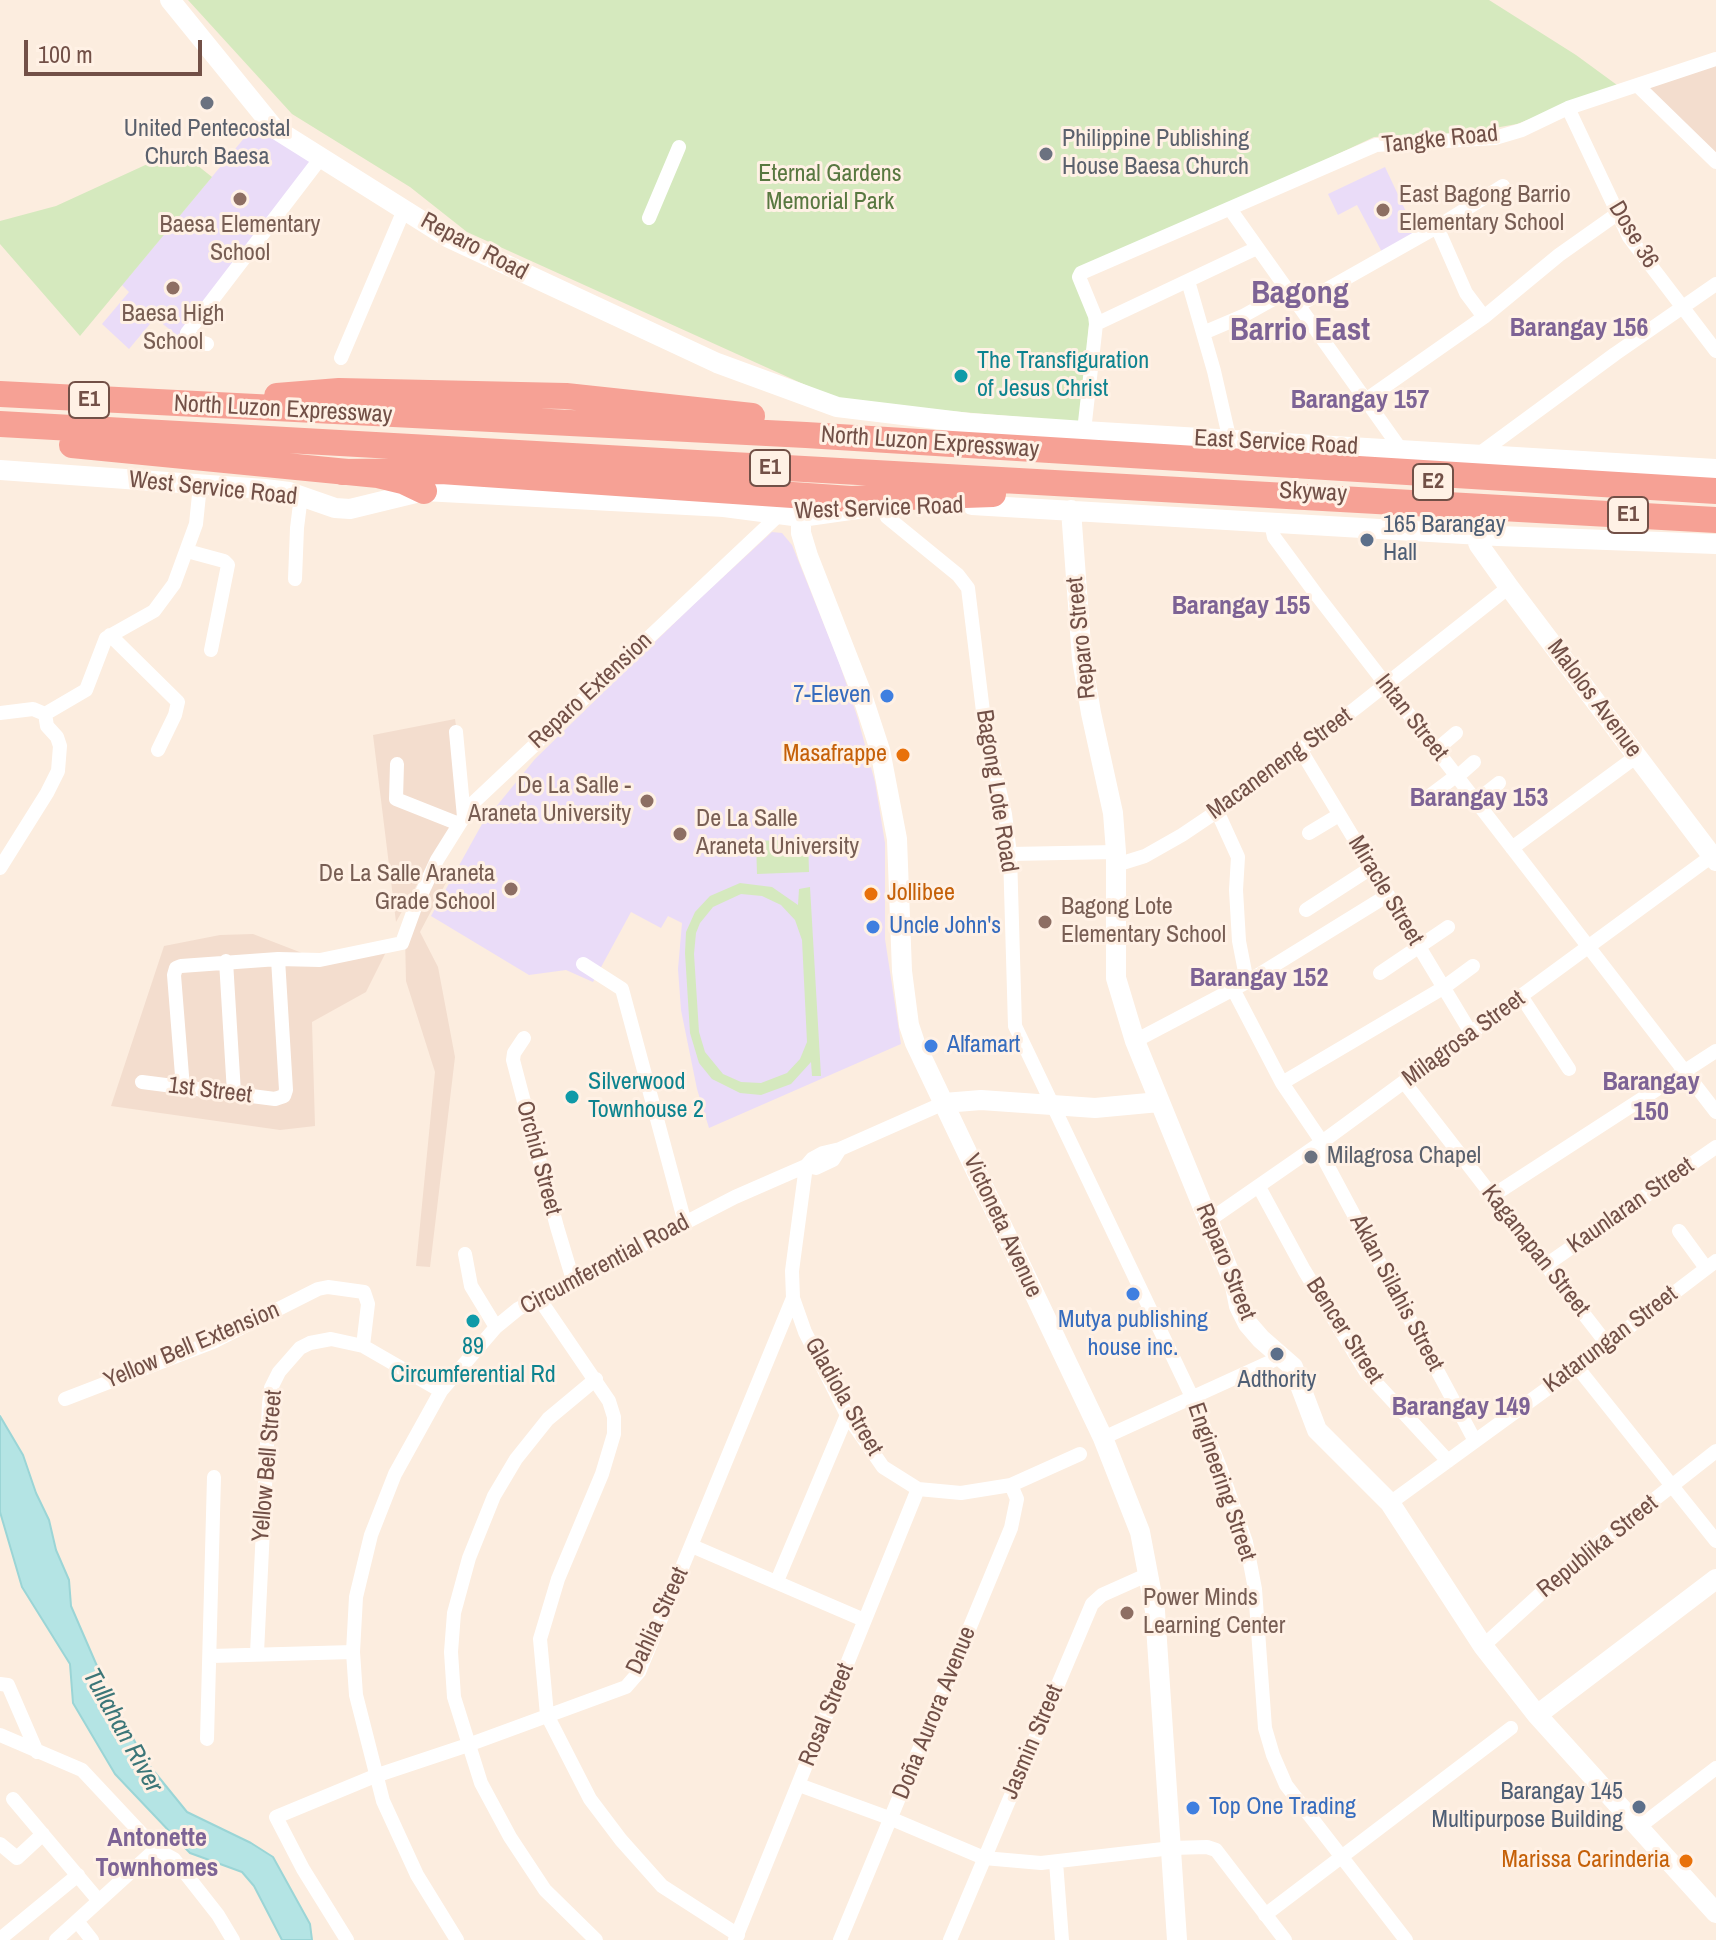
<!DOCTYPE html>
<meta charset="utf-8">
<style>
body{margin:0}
#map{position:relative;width:1716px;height:1940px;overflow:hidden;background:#fceddf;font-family:"Archivo Narrow",sans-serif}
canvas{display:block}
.scale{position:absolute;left:24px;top:40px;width:178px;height:36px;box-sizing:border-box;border:4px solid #725047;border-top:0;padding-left:10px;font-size:24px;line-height:28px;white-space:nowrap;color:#725047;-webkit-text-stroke:6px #fff1e5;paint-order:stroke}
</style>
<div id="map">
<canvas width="1716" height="1940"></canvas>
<div class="scale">100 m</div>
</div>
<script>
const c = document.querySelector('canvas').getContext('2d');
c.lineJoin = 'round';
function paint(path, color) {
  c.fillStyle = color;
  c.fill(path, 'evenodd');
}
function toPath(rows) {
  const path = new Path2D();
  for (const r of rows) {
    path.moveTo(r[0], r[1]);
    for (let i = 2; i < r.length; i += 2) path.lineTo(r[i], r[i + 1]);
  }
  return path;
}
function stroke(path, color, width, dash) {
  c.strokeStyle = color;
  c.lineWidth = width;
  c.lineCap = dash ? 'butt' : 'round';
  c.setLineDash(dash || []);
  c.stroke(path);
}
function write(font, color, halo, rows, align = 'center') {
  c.font = font + ' "Archivo Narrow",sans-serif';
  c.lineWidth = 6;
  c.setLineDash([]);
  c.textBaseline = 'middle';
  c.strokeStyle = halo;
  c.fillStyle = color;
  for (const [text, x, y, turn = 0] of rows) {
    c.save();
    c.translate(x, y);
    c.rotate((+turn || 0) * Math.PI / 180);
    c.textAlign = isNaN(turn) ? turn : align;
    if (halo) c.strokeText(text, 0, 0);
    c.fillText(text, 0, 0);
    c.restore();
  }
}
paint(toPath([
 [1716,64,1716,156,1648,87],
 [455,719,468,805,432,858,396,922,373,735],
 [440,870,449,877,420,932,438,967,455,1057,430,1267,416,1266,435,1072,406,981,405,935],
 [253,934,302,953,336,954,391,942,366,992,312,1022,315,1126,280,1130,111,1106,164,946,220,935]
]), '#f3ddce');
paint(toPath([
 [260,119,315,160,182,339,155,318,129,349,102,324,129,292,122,285],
 [1385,167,1417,235,1383,254,1357,205,1338,215,1328,194],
 [772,532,782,533,792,545,839,662,858,719,875,782,885,843,885,939,901,1044,709,1128,697,1089,681,1010,678,969,682,923,668,916,661,928,631,912,593,982,566,970,529,975,431,916,482,824,535,759,697,601]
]), '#eadcf8');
paint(toPath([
 [188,0,1489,0,1576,55,1617,85,1517,124,1472,132,1374,137,1228,206,1076,271,1090,315,1080,422,843,402,467,232,410,187,292,114],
 [178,150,212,177,80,336,0,244,0,221,56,206],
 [808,839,809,872,757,874,756,841],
 [740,883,772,887,798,905,799,889,810,887,821,1076,812,1076,811,1062,791,1084,761,1095,740,1093,712,1079,699,1063,690,1033,685,953,686,932,695,912,710,896],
 [741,894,762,896,781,905,795,920,802,940,807,1042,800,1059,787,1073,761,1083,741,1082,723,1074,705,1052,699,1032,694,954,696,933,700,923,713,907]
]), '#d5e9be');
const water = toPath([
 [0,1416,23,1455,36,1493,49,1520,56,1550,69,1580,71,1606,107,1689,144,1759,187,1812,251,1843,273,1857,310,1924,312,1940,282,1940,254,1886,242,1872,190,1853,115,1774,73,1703,70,1664,22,1587,0,1512,0,1416]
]);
paint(water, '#b4e4e4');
stroke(water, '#9bd5d6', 2);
stroke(toPath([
 [1638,86,1716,162],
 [1568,108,1629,237,1716,351],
 [1230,209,1402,451],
 [649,218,679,147],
 [1437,227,1466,293,1484,317],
 [1188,281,1214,371,1230,441],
 [1299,305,1437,227,1503,186],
 [1096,324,1257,248],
 [1203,333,1243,316,1288,291],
 [207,344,187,338,187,333,320,159],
 [341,358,404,210],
 [1367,399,1484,317,1559,255,1617,214],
 [1084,431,1096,324,1095,316,1079,277,1081,273,1376,145,1495,138,1522,130,1568,108,1716,59],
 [1479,454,1615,354,1716,284],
 [882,507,887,517,958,575,968,588,985,728,1005,814,1010,854,1015,1026,1192,1397,1220,1467,1246,1542,1255,1589,1265,1728,1273,1755,1286,1785,1406,1940],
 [1271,523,1274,537,1316,594,1716,1112],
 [187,551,224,561,228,565,211,650],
 [295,579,297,528,301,496],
 [110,635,178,702,175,715,158,750],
 [0,713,33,709,45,714],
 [45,714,86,690,106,638,154,611,174,584,196,524,200,485],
 [456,732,464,817],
 [1300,749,1471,1033],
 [1436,750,1456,733],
 [397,764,396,799,459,824],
 [1457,777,1474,762],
 [1424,800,1456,776],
 [1476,801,1499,783],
 [1217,811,1238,857,1236,890,1239,941,1247,982],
 [1309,833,1339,815],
 [1512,848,1637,756],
 [1010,854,1116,852],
 [1116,865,1145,856,1182,835,1231,802,1356,708,1509,587],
 [0,868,47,793,58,771,60,746,57,737,47,726,45,714],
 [1306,910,1371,868],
 [226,961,234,1093],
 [583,964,622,989,685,1223],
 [1380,973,1448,927],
 [1233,989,1282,1083,1322,1142],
 [1521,996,1569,1069],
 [524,1038,514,1053,513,1060,557,1227,573,1280],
 [1135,1041,1247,982,1388,895],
 [142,1082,275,1099,284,1096,286,1090,278,959],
 [1404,1082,1607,1344],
 [1282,1083,1443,988,1473,966],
 [183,1088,174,975,176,968,181,966,278,959,320,960,402,943,414,910,437,860,472,804,782,512],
 [1317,1146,1475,1441],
 [806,1166,792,1271,793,1298,805,1332,847,1415,883,1467,918,1489,961,1493,1011,1485,1080,1454],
 [806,1166,812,1159,823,1153,840,1149,944,1103],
 [1259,1187,1304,1270,1366,1372,1448,1461],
 [1492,1196,1716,1051],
 [1208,1221,1322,1142,1716,853],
 [1679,1231,1706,1268],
 [465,1254,471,1286,496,1327],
 [1546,1265,1716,1147],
 [538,1297,609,1401,614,1417,614,1434,602,1474,558,1579,540,1639,547,1715,590,1799,621,1840,662,1886,738,1935],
 [1577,1367,1716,1541],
 [65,1399,213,1342,318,1289,328,1287,364,1292,368,1304,363,1346],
 [1103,1438,1283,1356],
 [1390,1503,1577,1367,1716,1261],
 [692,1546,864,1620],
 [777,1581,847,1415],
 [1483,1646,1580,1558,1716,1451],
 [257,1653,269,1404,271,1388,279,1372,300,1348,310,1343,331,1339,363,1346,441,1391],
 [211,1656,353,1652],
 [0,1684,8,1685,37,1752],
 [0,1735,82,1770,156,1849,174,1859,218,1915,233,1940],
 [207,1739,214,1477],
 [799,1785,892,1819,984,1858,1041,1863,1172,1848,1207,1847,1216,1850,1285,1940],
 [13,1799,99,1901],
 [1639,1827,1716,1768],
 [0,1844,17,1858,43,1834],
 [1056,1862,1062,1940],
 [1265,1915,1511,1728],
 [77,1921,92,1940],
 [0,1939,78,1875],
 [56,1940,156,1849],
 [347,1940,303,1869,276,1817,375,1776,468,1745,626,1687,639,1672,793,1298],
 [457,1940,417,1875,383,1801,356,1695,353,1652,356,1597,371,1535,395,1474,441,1391,496,1327,518,1309,735,1197,806,1166,816,1168,833,1160,840,1149],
 [596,1940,545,1890,510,1837,481,1783,454,1697,451,1652,454,1613,469,1558,494,1496,516,1459,548,1419,596,1379],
 [735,1940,918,1489],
 [840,1940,1011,1528,1017,1499,1011,1485],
 [950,1940,1092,1604,1102,1595,1149,1574]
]), '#fff', 14);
stroke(toPath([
 [170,0,274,128,449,238,717,363,837,407,969,423,1084,431,1716,469],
 [0,470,265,489,289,492,335,508,350,509,424,491,724,507,801,517,864,508],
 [972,505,1498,536,1716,544],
 [1071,510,1082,659,1091,713,1113,813,1116,852,1116,978,1135,1041,1235,1286,1239,1306,1248,1324,1261,1339,1293,1367,1317,1430,1390,1503,1483,1646,1537,1715,1716,1913],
 [801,517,801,533,808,556,860,689,880,750,897,839,902,971,909,1025,915,1043,1103,1438,1140,1532,1155,1611,1177,1940],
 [1475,535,1479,545,1509,587,1716,861],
 [944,1103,981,1100,1095,1108,1159,1102],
 [1537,1715,1716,1579]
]), '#fff', 20);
stroke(toPath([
 [0,394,806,435,1716,491],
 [277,396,339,391,566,396,752,416],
 [0,424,1716,520],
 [72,445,378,475,403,481,424,491],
 [342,472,441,471,851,499,993,494]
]), '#f6a195', 26);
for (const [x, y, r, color] of [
 [207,103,8,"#6b7280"],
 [1046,154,8,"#6b7280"],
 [240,199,8,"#8d6e63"],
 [1383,210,8,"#8d6e63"],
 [173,288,8,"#8d6e63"],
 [961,376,8,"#0f9aa8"],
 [1367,540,8,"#5c6f8a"],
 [887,696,8,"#3f7fe0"],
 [903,755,8,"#e8710a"],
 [647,801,8,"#8d6e63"],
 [680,834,8,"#8d6e63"],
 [511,889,8,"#8d6e63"],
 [871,894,8,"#e8710a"],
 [1045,922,8,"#8d6e63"],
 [873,927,8,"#3f7fe0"],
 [931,1046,8,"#3f7fe0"],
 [572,1097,8,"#0f9aa8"],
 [1311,1157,8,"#6b7280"],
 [1133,1294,8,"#3f7fe0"],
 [473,1321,8,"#0f9aa8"],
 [1277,1354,8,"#5c6f8a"],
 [1127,1613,8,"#8d6e63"],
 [1639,1807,8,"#5c6f8a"],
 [1193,1808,8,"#3f7fe0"],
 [1686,1861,8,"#e8710a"]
]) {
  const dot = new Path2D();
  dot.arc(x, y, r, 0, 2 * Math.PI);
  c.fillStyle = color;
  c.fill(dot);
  stroke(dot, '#fff1e5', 3);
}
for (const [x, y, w] of [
 [89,400,40],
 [770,468,40],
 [1433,482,40],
 [1628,515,40]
]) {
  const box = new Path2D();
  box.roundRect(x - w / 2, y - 18, w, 36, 6);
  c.fillStyle = '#fff1e5';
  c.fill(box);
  stroke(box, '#725047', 2);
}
write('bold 22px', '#725047', null, [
 ["E1",89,400],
 ["E1",770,468],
 ["E2",1433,482],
 ["E1",1628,515]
]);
write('24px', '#5b616d', '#fff1e5', [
 ["United Pentecostal",207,130,"center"],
 ["Church Baesa",207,158,"center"],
 ["Philippine Publishing",1062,140],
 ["House Baesa Church",1062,168],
 ["Milagrosa Chapel",1327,1157]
], 'left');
write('24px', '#725047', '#fff1e5', [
 ["Tangke Road",1440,140,-6],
 ["Dose 36",1633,235,59],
 ["Reparo Road",474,247,28],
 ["North Luzon Expressway",283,410,3],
 ["North Luzon Expressway",930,443,4],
 ["East Service Road",1276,443,3],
 ["West Service Road",213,489,6],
 ["Skyway",1313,493,3],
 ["West Service Road",879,509,-2],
 ["Reparo Street",1082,638,-96],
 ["Reparo Extension",591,691,-43],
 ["Malolos Avenue",1594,699,53],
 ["Intan Street",1411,718,52],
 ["Macaneneng Street",1280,764,-36],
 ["Bagong Lote Road",996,791,81],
 ["Miracle Street",1385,891,59],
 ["Milagrosa Street",1464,1039,-36],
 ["1st Street",210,1091,7],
 ["Orchid Street",538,1158,75],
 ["Kaunlaran Street",1631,1206,-35],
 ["Victoneta Avenue",1002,1226,65],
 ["Kaganapan Street",1535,1251,52],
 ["Reparo Street",1225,1262,68],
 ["Circumferential Road",605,1265,-28],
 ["Aklan Silahis Street",1396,1293,62],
 ["Bencer Street",1344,1331,57],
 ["Katarungan Street",1611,1340,-37],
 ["Yellow Bell Extension",192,1346,-23],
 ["Gladiola Street",843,1397,60],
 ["Yellow Bell Street",268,1466,-85],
 ["Engineering Street",1221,1482,71],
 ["Republika Street",1598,1547,-39],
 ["Dahlia Street",658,1621,-65],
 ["Doña Aurora Avenue",935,1713,-68],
 ["Rosal Street",827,1715,-68],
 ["Jasmin Street",1033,1742,-67]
]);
write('24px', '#587840', '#fff1e5', [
 ["Eternal Gardens",830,175],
 ["Memorial Park",830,203]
]);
write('24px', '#785e54', '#fff1e5', [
 ["East Bagong Barrio",1399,196],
 ["Elementary School",1399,224],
 ["Baesa Elementary",240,226,"center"],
 ["School",240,254,"center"],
 ["Baesa High",173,315,"center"],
 ["School",173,343,"center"],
 ["De La Salle -",631,787,"right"],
 ["Araneta University",631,815,"right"],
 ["De La Salle",696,820],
 ["Araneta University",696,848],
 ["De La Salle Araneta",495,875,"right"],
 ["Grade School",495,903,"right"],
 ["Bagong Lote",1061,908],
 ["Elementary School",1061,936],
 ["Power Minds",1143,1599],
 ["Learning Center",1143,1627]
], 'left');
write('24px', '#0d838f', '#fff1e5', [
 ["The Transfiguration",977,362],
 ["of Jesus Christ",977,390],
 ["Silverwood",588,1083],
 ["Townhouse 2",588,1111],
 ["89",473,1348,"center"],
 ["Circumferential Rd",473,1376,"center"]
], 'left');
write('24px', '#4e5e75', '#fff1e5', [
 ["165 Barangay",1383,526],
 ["Hall",1383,554],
 ["Adthority",1277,1381,"center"],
 ["Barangay 145",1623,1793,"right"],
 ["Multipurpose Building",1623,1821,"right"]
], 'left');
write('24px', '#366cbe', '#fff1e5', [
 ["7-Eleven",871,696,"right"],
 ["Uncle John's",889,927],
 ["Alfamart",947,1046],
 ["Mutya publishing",1133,1321,"center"],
 ["house inc.",1133,1349,"center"],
 ["Top One Trading",1209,1808]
], 'left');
write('24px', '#c56008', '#fff1e5', [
 ["Masafrappe",887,755],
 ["Jollibee",887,894,"left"],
 ["Marissa Carinderia",1670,1861]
], 'right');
write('bold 26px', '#7d6395', '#fff1e5', [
 ["Barangay 156",1579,329],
 ["Barangay 157",1360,401],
 ["Barangay 155",1241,607],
 ["Barangay 153",1479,799],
 ["Barangay 152",1259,979],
 ["Barangay",1651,1083],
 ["150",1651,1113],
 ["Barangay 149",1461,1408],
 ["Antonette",157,1839],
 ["Townhomes",157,1869]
]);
write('italic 26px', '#3c7678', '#fff1e5', [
 ["Tullahan River",122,1731,61]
]);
write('bold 32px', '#7d6395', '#fff1e5', [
 ["Bagong",1300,294],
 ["Barrio East",1300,331]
]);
</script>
